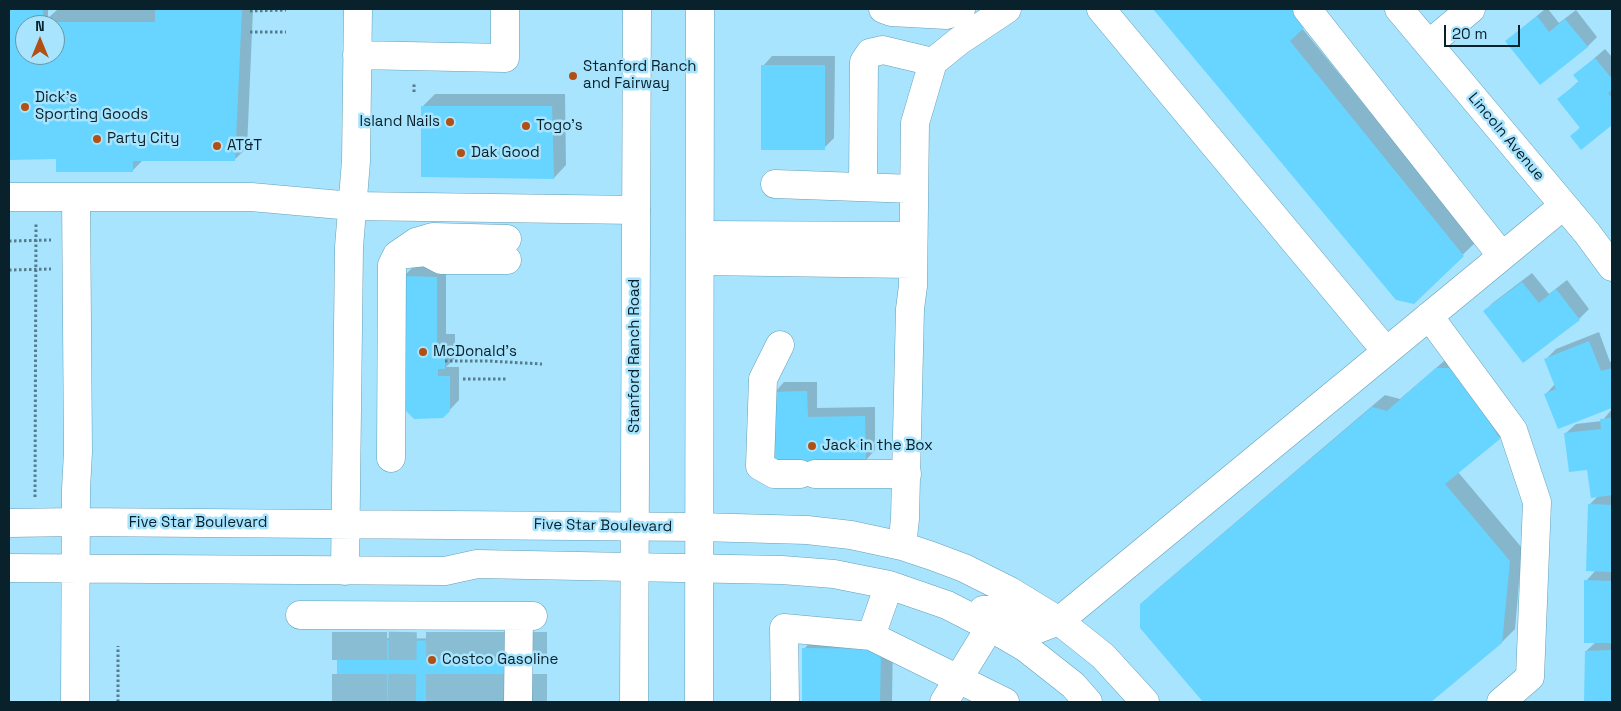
<!DOCTYPE html>
<style>
body{margin:0}
#map{position:relative;width:1621px;height:711px;overflow:hidden;background:#a8e4fe;font-family:"Space Grotesk",sans-serif}
canvas{display:block}
.frame{position:absolute;inset:0;border:10px solid #08212a;pointer-events:none}
.north{position:absolute;left:15px;top:15px;width:50px;height:50px;box-sizing:border-box;background:#a8e4fe;border:1px solid #6896a9;border-radius:50%;rotate:0deg;font-size:14px;font-weight:700;line-height:20px;text-align:center;color:#08212a}
.north::after{content:'';display:block;margin:auto;width:18px;height:22px;background:#b25014;clip-path:polygon(50% 0,100% 100%,50% 72%,0 100%)}
.scale{position:absolute;left:1444px;top:25px;width:76px;height:22px;box-sizing:border-box;border:2px solid #08212a;border-top:0;padding-left:6px;font-size:15px;line-height:18px;white-space:nowrap;color:#08212a;-webkit-text-stroke:4px #a8e4fe;paint-order:stroke}
</style>
<div id="map">
<canvas width="1621" height="711"></canvas>
<div class="frame"></div>
<div class="north">N</div>
<div class="scale">20 m</div>
</div>
<script>
const c = document.querySelector('canvas').getContext('2d');
c.lineJoin = 'round';
function paint(path, color) {
  c.fillStyle = color;
  c.fill(path, 'evenodd');
}
function toPath(rows) {
  const path = new Path2D();
  for (const r of rows) {
    path.moveTo(r[0], r[1]);
    for (let i = 2; i < r.length; i += 2) path.lineTo(r[i], r[i + 1]);
  }
  return path;
}
function stroke(path, color, width, dash) {
  c.strokeStyle = color;
  c.lineWidth = width;
  c.lineCap = dash ? 'butt' : 'round';
  c.setLineDash(dash || []);
  c.stroke(path);
}
function write(font, color, halo, rows, align = 'center') {
  c.font = font + ' "Space Grotesk",sans-serif';
  c.lineWidth = 5;
  c.setLineDash([]);
  c.textBaseline = 'middle';
  c.strokeStyle = halo;
  c.fillStyle = color;
  for (const [text, x, y, turn = 0] of rows) {
    c.save();
    c.translate(x, y);
    c.rotate((+turn || 0) * Math.PI / 180);
    c.textAlign = isNaN(turn) ? turn : align;
    if (halo) c.strokeText(text, 0, 0);
    c.fillText(text, 0, 0);
    c.restore();
  }
}
paint(toPath([
 [9,9,48,9,48,18,57,10,253,9,247,148,234,160,144,159,132,171,57,158,9,158],
 [25,25,55,25,55,55,25,55],
 [1155,9,1316,9,1302,28,1476,242,1413,302,1396,299],
 [1545,9,1548,9,1559,23,1576,10,1597,37,1587,47,1507,41],
 [1605,49,1612,57,1612,123,1582,148,1572,136,1581,127,1559,99,1579,81,1575,75],
 [772,56,835,56,834,138,824,148,763,66],
 [435,94,565,94,566,165,554,178,422,107],
 [413,267,446,267,446,334,455,334,455,358,446,367,459,367,459,400,443,417,407,375,403,277],
 [1532,273,1549,294,1567,280,1589,309,1579,319,1524,362,1484,311,1494,302],
 [1599,332,1610,362,1612,361,1612,407,1559,427,1546,394,1555,384,1546,359,1556,349],
 [1450,356,1512,426,1499,438,1458,472,1522,548,1515,629,1502,642,1429,702,1204,702,1141,627,1142,604,1155,591,1385,395,1400,399],
 [784,382,817,382,817,408,875,407,875,450,866,460,775,392],
 [1612,409,1612,702,1585,702,1586,651,1596,642,1586,581,1596,570,1589,505,1598,496,1588,468,1566,433,1576,424,1602,421],
 [816,636,893,636,892,702,803,702,804,649],
 [342,638,529,639,528,702,378,702,379,677,338,641]
]), '#0003');
paint(toPath([
 [9,9,43,9,43,22,155,22,155,9,242,9,235,161,133,161,133,172,56,172,56,159,9,160],
 [25,25,55,25,55,55,25,55],
 [1153,9,1293,9,1307,25,1290,41,1464,256,1414,304,1396,300],
 [1537,16,1549,32,1565,19,1588,47,1540,85,1505,41],
 [1595,58,1612,79,1612,90,1608,93,1612,99,1612,125,1581,150,1570,136,1580,128,1557,99,1579,82,1573,75],
 [761,65,825,65,825,150,761,150],
 [421,106,552,106,554,179,421,177],
 [402,276,437,277,437,344,445,344,445,369,438,369,438,376,450,376,450,411,443,418,414,419,406,411,406,377,401,377],
 [1522,282,1539,303,1556,289,1580,320,1523,363,1483,311],
 [1589,341,1601,371,1612,368,1612,408,1558,429,1544,394,1556,389,1544,359],
 [1436,368,1455,368,1500,439,1445,484,1510,561,1502,643,1431,702,1203,702,1140,628,1140,604,1372,407,1387,411],
 [807,391,808,417,865,416,866,461,815,483,774,462,773,392],
 [1612,418,1612,495,1591,498,1587,470,1569,472,1564,433,1601,429,1600,419],
 [1588,504,1612,505,1612,572,1586,571],
 [1584,580,1612,581,1612,643,1584,643],
 [337,640,505,641,526,702,377,702,377,679,337,678],
 [802,648,881,649,880,702,802,702],
 [1612,650,1612,702,1584,702,1585,651]
]), '#67d5ff');
stroke(toPath([
 [346,702,346,615],
 [373,702,373,615],
 [402,702,403,615],
 [440,702,440,615],
 [465,702,465,615],
 [491,702,491,616],
 [533,702,533,616]
]), '#88bdd4', 28, [28, 14]);
const minor = toPath([
 [883,9,891,12,947,15,961,9],
 [1101,9,1386,351],
 [1307,9,1502,256],
 [1399,9,1587,233,1612,267],
 [1429,44,1471,9],
 [357,55,505,58,505,9],
 [775,184,914,189],
 [863,187,864,62,870,53,883,50,933,62],
 [9,197,251,197,352,206,636,210],
 [700,235,913,236],
 [398,255,426,252,441,260,507,260],
 [700,261,913,264],
 [1429,316,1513,430,1537,502,1530,677,1501,702],
 [780,345,763,379,760,466,774,474,800,474],
 [391,458,392,265,397,255,416,242,433,237,507,239],
 [815,474,907,474],
 [9,523,76,522,699,527,807,530,851,535,902,546,932,556,964,568,1010,591,1059,621,1103,656,1145,702],
 [902,546,905,519,910,309,913,286,915,123,933,62,959,41,1007,9],
 [9,568,445,571,477,564,782,570,834,574,889,585,947,605,990,627,1026,648,1073,685,1088,702],
 [345,571,349,247,356,161,358,9],
 [983,610,991,610,1038,629,1059,621,1563,206],
 [300,615,533,616],
 [871,636,889,585],
 [75,702,76,489,78,452,76,197],
 [518,702,519,616],
 [785,702,784,628,871,636,1005,702],
 [944,702,990,627]
]);
const major = toPath([
 [634,702,637,9],
 [699,702,700,9]
]);
stroke(minor, '#659fb7', 29);
stroke(major, '#659fb7', 29);
stroke(toPath([
 [250,11,286,10],
 [250,32,286,32],
 [414,92,414,83],
 [9,241,51,240],
 [9,270,51,269],
 [445,361,488,361,542,364],
 [463,379,506,379],
 [35,497,36,223],
 [118,702,118,646]
]), '#537c8d', 3, [2.5, 2.5]);
stroke(minor, '#fff', 28);
stroke(major, '#fff', 28);
for (const [x, y, r, color] of [
 [573,76,5,"#b25014"],
 [25,107,5,"#b25014"],
 [450,122,5,"#b25014"],
 [526,126,5,"#b25014"],
 [97,139,5,"#b25014"],
 [217,146,5,"#b25014"],
 [461,153,5,"#b25014"],
 [423,352,5,"#b25014"],
 [812,446,5,"#b25014"],
 [432,660,5,"#b25014"]
]) {
  const dot = new Path2D();
  dot.arc(x, y, r, 0, 2 * Math.PI);
  c.fillStyle = color;
  c.fill(dot);
  stroke(dot, '#a8e4fe', 2);
}
write('15px', '#08212a', '#a8e4fe', [
 ["Stanford Ranch",583,67],
 ["and Fairway",583,84],
 ["Dick's",35,98],
 ["Sporting Goods",35,115],
 ["Island Nails",440,122,"right"],
 ["Togo's",536,126],
 ["Party City",107,139],
 ["AT&T",227,146],
 ["Dak Good",471,153],
 ["McDonald's",433,352],
 ["Jack in the Box",822,446],
 ["Costco Gasoline",442,660]
], 'left');
write('15px', '#08212a', '#a8e4fe', [
 ["Lincoln Avenue",1506,137,50],
 ["Stanford Ranch Road",635,356,-90],
 ["Five Star Boulevard",198,523],
 ["Five Star Boulevard",603,526,1]
]);
</script>
